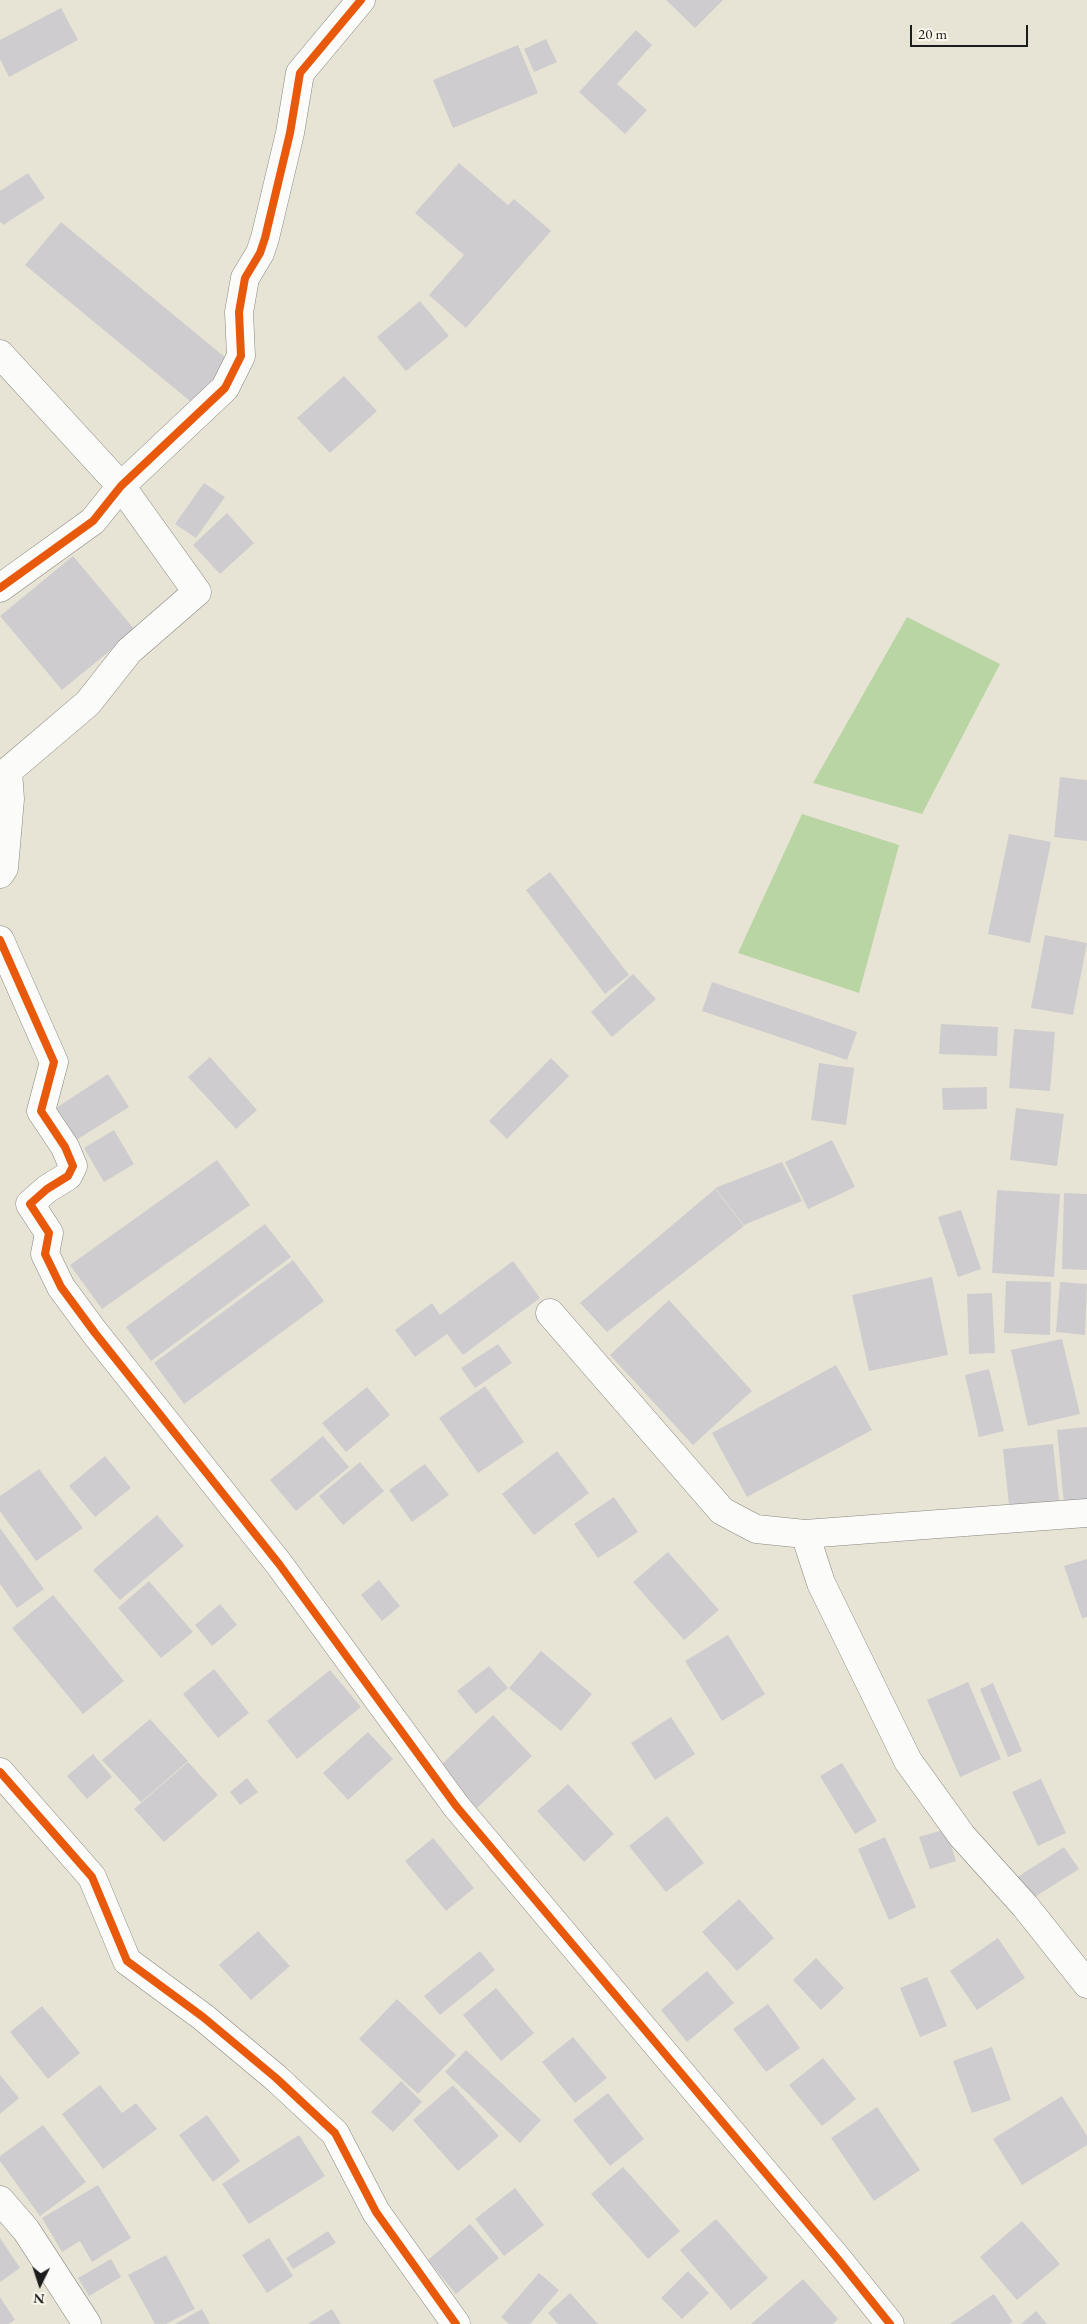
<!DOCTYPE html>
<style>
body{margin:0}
#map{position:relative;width:1087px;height:2324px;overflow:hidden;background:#e7e4d5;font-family:"EB Garamond",serif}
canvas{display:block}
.north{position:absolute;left:15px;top:2259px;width:50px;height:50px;-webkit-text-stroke:4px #fbf7ec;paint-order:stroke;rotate:184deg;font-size:14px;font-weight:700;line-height:20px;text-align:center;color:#1c1c1c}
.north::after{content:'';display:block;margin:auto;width:18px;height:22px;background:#1c1c1c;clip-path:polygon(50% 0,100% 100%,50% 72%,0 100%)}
.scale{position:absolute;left:910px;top:25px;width:118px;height:22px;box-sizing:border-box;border:2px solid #1c1c1c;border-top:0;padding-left:6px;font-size:15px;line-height:18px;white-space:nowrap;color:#1c1c1c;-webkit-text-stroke:4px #fbf7ec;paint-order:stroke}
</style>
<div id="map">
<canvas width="1087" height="2324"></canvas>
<div class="north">N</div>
<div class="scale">20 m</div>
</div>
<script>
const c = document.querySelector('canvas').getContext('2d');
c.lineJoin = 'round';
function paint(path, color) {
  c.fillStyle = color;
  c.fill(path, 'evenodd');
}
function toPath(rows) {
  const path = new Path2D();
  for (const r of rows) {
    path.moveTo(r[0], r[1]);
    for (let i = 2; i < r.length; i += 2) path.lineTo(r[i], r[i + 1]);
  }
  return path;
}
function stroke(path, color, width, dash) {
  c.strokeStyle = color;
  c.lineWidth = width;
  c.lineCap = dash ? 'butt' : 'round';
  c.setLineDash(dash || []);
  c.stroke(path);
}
paint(toPath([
 [907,617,1000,664,922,814,813,783],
 [802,814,899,845,859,993,738,953]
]), '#b9d5a3');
paint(toPath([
 [666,0,723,0,695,28],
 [61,8,78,40,9,77,0,59,0,40],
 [636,30,652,45,617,84,647,110,625,134,579,92],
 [546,39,557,62,534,72,524,49],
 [518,45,538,93,453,128,433,80],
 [459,163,508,205,514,199,551,231,466,328,429,295,464,255,415,213],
 [28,173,45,198,3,225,0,221,0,191],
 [61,222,232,363,196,406,25,265],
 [420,301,449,336,406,371,377,337],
 [344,376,377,411,330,453,297,418],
 [204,483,225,497,196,538,175,524],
 [227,513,254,543,220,574,193,545],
 [73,556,135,630,62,690,0,616],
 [1060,777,1087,780,1087,841,1054,837],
 [1009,834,1051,842,1030,943,988,934],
 [550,872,629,975,605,994,526,890],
 [1045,935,1087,943,1073,1015,1031,1008],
 [633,974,656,999,612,1037,591,1012],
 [712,982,857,1032,847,1060,702,1011],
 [941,1024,998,1027,997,1056,939,1054],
 [1014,1029,1055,1032,1050,1091,1009,1088],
 [210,1057,257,1110,236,1129,188,1077],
 [551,1058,569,1076,507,1139,489,1121],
 [819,1063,854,1068,846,1125,811,1120],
 [108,1074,129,1107,73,1142,53,1110],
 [987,1087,987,1109,943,1110,942,1088],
 [1016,1108,1064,1114,1057,1166,1010,1160],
 [114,1130,134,1164,104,1182,84,1148],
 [832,1140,855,1187,808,1209,785,1162],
 [217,1160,250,1205,102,1309,70,1265],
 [782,1162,802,1201,744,1225,715,1188],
 [715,1189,744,1226,607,1332,580,1303],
 [997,1190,1060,1194,1054,1277,992,1273],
 [1064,1193,1087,1194,1087,1270,1062,1269],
 [961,1210,981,1269,958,1277,938,1217],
 [265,1224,291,1257,151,1361,126,1327],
 [293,1260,324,1301,184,1404,154,1363],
 [513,1261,540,1298,463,1355,447,1334,415,1357,395,1330,432,1303,440,1315],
 [932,1277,948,1355,869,1371,852,1295],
 [1006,1281,1051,1282,1050,1335,1004,1333],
 [1060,1282,1087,1284,1085,1335,1056,1332],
 [992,1293,995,1353,969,1354,967,1294],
 [669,1300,752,1391,693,1445,610,1355],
 [1062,1339,1080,1414,1028,1426,1011,1350],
 [498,1344,512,1363,475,1388,461,1368],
 [836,1365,872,1430,747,1497,712,1433],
 [989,1369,1004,1431,979,1437,965,1375],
 [485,1386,524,1442,478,1473,439,1418],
 [367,1387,390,1415,346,1452,322,1423],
 [1087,1427,1087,1503,1064,1505,1057,1430],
 [323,1436,349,1467,296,1511,270,1480],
 [1053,1444,1060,1509,1010,1514,1003,1449],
 [557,1451,589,1493,534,1535,502,1494],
 [105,1456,131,1488,95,1517,69,1486],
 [360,1462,384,1491,343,1525,319,1496],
 [425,1464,449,1495,412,1522,389,1490],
 [39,1469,83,1528,36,1561,0,1511,0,1496],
 [614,1497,638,1532,598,1558,574,1524],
 [157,1515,184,1546,120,1600,93,1570],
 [0,1528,44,1589,17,1608,0,1584],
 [668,1552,719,1610,684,1640,633,1582],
 [1087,1559,1087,1617,1082,1618,1064,1566],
 [379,1580,400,1606,382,1621,361,1595],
 [149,1581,193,1632,161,1658,118,1608],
 [53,1595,124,1681,83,1714,12,1628],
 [220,1604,237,1625,212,1646,195,1625],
 [728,1635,765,1694,722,1721,685,1661],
 [541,1651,592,1694,561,1731,509,1688],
 [489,1666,508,1688,476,1714,457,1691],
 [214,1669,249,1713,218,1738,183,1694],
 [330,1670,361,1707,297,1759,267,1721],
 [968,1682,1001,1759,960,1777,927,1700],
 [993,1683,1022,1751,1008,1757,980,1689],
 [493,1715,532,1756,474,1811,435,1771],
 [671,1717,695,1754,655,1780,631,1743],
 [150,1719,188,1761,141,1802,102,1760],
 [368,1732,393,1759,348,1800,323,1773],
 [93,1754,112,1777,87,1799,67,1776],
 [188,1762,218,1795,164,1842,134,1809],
 [842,1763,877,1821,855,1834,820,1776],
 [247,1778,258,1792,240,1805,230,1792],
 [1041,1779,1066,1833,1038,1846,1012,1792],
 [568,1784,614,1834,584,1862,537,1811],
 [667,1816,704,1863,666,1892,629,1846],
 [946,1829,956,1861,930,1869,919,1837],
 [885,1837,916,1907,889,1920,858,1849],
 [433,1838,474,1888,446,1911,405,1861],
 [1064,1847,1079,1869,1030,1900,1016,1878],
 [739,1899,774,1938,737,1971,702,1932],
 [258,1931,290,1966,251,2000,219,1965],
 [998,1938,1025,1978,977,2010,950,1971],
 [480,1951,495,1970,440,2015,424,1996],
 [816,1958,844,1988,821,2010,793,1980],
 [707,1971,734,2003,687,2042,661,2010],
 [927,1977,947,2026,920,2037,900,1988],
 [496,1988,534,2033,501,2061,463,2015],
 [397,1999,456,2055,418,2094,359,2039],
 [768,2004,800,2048,766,2072,733,2029],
 [42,2006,80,2053,48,2079,10,2032],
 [573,2037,607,2078,575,2103,542,2062],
 [992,2047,1011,2100,972,2113,953,2061],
 [466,2050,541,2120,520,2143,445,2072],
 [823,2058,856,2099,822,2126,789,2085],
 [0,2075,19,2098,0,2114],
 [401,2081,422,2102,393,2132,371,2112],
 [100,2085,122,2113,136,2103,157,2129,103,2169,62,2114],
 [453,2085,499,2136,458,2171,413,2120],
 [608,2093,644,2139,610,2166,573,2120],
 [1062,2096,1087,2136,1087,2145,1022,2185,993,2139],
 [877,2107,920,2170,874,2201,831,2138],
 [207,2115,240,2161,213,2182,179,2135],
 [43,2125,86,2182,40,2216,0,2161,0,2156],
 [299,2135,325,2176,249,2224,222,2184],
 [623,2167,680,2231,648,2259,591,2194],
 [98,2185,131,2238,92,2262,80,2241,62,2252,42,2218],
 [515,2188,544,2225,504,2256,475,2219],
 [716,2219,768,2278,731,2310,680,2250],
 [1022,2221,1060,2264,1017,2300,980,2257],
 [470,2224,499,2258,456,2294,428,2260],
 [328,2231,336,2243,293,2269,286,2258],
 [0,2238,20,2268,0,2282],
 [269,2238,293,2276,267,2293,242,2255],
 [166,2255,195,2309,166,2324,155,2324,128,2275],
 [111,2259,121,2277,89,2296,78,2278],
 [688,2271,709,2293,682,2319,661,2298],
 [539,2273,559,2290,530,2324,509,2324,501,2317],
 [803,2279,838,2319,833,2324,751,2324],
 [570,2293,598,2324,558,2324,548,2313],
 [994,2294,1013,2322,1009,2324,950,2324],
 [0,2297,15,2320,8,2324,0,2324],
 [202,2309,210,2324,175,2324],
 [332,2309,341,2324,308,2324],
 [1036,2311,1047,2324,1021,2324]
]), '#cfcccf');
const minor = toPath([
 [0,354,121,486,197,592,129,651,88,703,8,771,10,799,4,868,0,874],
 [0,588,93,521,121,486,225,388,241,356,239,312,245,278,260,253,265,238,290,133,300,73,361,0],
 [0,940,54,1062,41,1111,65,1147,73,1166,68,1176,47,1189,30,1204,49,1233,45,1254,61,1287,95,1333,279,1564,456,1806,837,2258,890,2324],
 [550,1313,722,1511,756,1529,805,1534,1087,1513],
 [805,1534,821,1583,908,1761,962,1836,1025,1906,1087,1984],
 [0,1772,92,1877,127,1961,203,2017,276,2078,335,2133,376,2212,456,2324],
 [0,2200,26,2230,87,2324]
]);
stroke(minor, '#88867f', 29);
stroke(minor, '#fbfbf9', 28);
stroke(toPath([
 [0,588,93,521,121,486,225,388,241,356,239,312,245,278,260,253,265,238,290,133,300,73,361,0],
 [0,940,54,1062,41,1111,65,1147,73,1166,68,1176,47,1189,30,1204,49,1233,45,1254,61,1287,95,1333,279,1564,456,1806,837,2258,890,2324],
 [0,1772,92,1877,127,1961,203,2017,276,2078,335,2133,376,2212,456,2324]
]), '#e8590c', 8);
</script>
